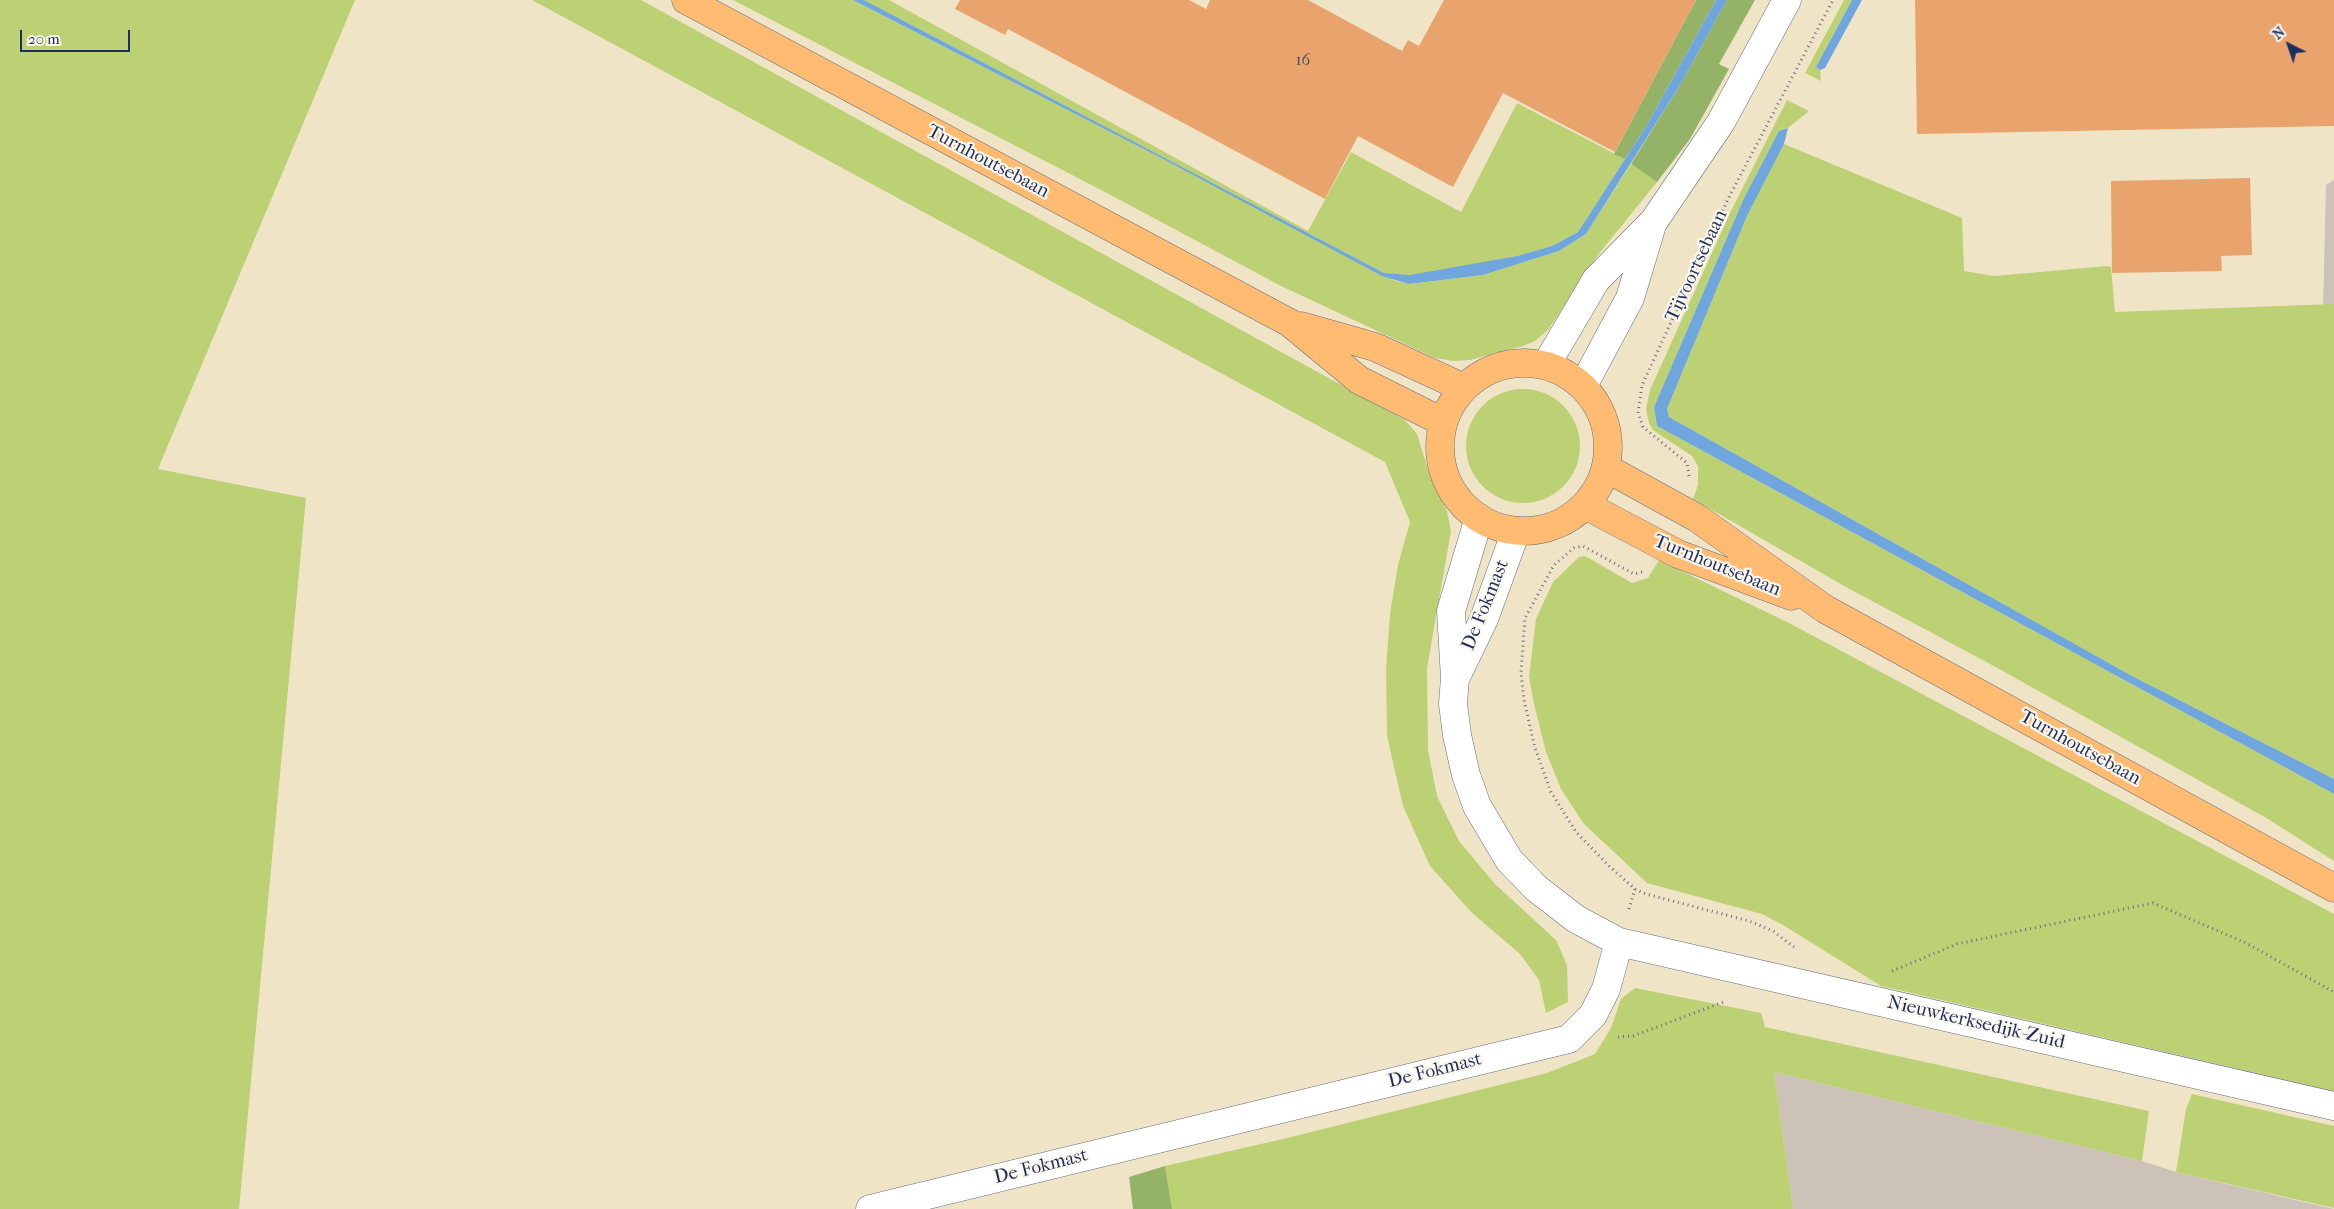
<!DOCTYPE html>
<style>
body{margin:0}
#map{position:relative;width:2334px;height:1209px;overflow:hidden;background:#f0e4c7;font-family:"IM FELL French Canon",serif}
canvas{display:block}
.north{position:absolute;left:2264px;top:20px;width:50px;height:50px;-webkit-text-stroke:4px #fbf7ec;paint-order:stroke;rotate:319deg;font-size:14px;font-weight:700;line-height:20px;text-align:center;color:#1b2f5e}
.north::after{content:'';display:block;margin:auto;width:18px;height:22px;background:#1b2f5e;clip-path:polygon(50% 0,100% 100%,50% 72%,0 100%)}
.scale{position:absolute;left:20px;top:30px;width:110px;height:22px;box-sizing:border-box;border:2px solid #1b2f5e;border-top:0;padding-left:6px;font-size:15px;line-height:18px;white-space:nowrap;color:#1b2f5e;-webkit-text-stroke:4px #fbf7ec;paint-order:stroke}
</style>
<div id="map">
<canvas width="2334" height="1209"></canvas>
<div class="north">N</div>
<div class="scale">20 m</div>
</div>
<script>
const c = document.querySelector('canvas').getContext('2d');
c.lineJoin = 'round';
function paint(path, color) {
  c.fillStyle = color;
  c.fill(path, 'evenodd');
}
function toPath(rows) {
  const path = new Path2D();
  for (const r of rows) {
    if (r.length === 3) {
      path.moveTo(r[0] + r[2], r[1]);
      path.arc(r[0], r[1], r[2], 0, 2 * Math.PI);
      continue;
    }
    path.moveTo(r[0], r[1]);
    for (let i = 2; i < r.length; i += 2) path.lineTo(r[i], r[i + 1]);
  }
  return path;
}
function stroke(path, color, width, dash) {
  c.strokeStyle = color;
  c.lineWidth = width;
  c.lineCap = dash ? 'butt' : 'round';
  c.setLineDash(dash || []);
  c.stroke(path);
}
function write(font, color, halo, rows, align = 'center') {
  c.font = font + ' "IM FELL French Canon",serif';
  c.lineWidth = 4.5;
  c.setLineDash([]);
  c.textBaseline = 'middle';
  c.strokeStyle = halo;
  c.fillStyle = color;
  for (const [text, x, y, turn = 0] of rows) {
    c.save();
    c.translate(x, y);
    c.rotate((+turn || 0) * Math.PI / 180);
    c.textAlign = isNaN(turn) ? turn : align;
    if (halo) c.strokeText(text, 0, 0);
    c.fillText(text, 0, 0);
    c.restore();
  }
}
paint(toPath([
 [2334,180,2334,310,2323,310,2326,185],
 [1774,1072,2142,1161,2176,1172,2334,1209,1793,1209]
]), '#ccc2b8');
paint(toPath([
 [0,0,355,0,158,469,306,498,239,1209,0,1209],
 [532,0,641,0,1405,420,1417,434,1430,476,1447,511,1451,531,1427,668,1428,750,1437,796,1459,841,1495,884,1556,940,1567,965,1568,1002,1546,1013,1539,980,1520,954,1472,913,1430,866,1403,806,1387,736,1386,669,1390,614,1398,565,1410,522,1385,462],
 [733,0,853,0,1167,161,1396,281,1409,284,1483,275,1559,251,1586,234,1631,164,1657,182,1598,255,1548,330,1535,341,1523,346,1470,360,1454,361,1435,358,1281,286,1105,192],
 [864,0,889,0,1308,231,1351,152,1461,212,1517,103,1625,159,1578,232,1552,246,1517,256,1442,271,1410,275,1384,273],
 [1844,0,1852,0,1816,67,1820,70,1821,81,1805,73],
 [1787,100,1809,111,1788,128,1779,131,1744,198,1654,407,1657,426,2334,794,2334,861,2268,819,1992,665,1844,586,1693,499,1698,485,1698,466,1692,456,1653,430,1649,423,1646,409,1650,390,1730,213],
 [1784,144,1962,218,1964,271,1994,276,2108,266,2111,267,2115,312,2334,304,2334,779,2132,676,1669,417,1667,409,1747,216],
 [1523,446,57],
 [1585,556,1632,583,1648,578,1659,560,1791,624,2334,914,2334,1091,1881,986,1783,925,1762,914,1647,883,1584,824,1561,789,1546,752,1534,704,1529,677,1536,619,1553,582,1579,557],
 [1635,988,1761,1013,1765,1027,2149,1111,2142,1161,1774,1072,1793,1209,1172,1209,1165,1166,1287,1138,1547,1073,1595,1054,1611,1028,1621,999],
 [2192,1094,2334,1126,2334,1208,2176,1172,2186,1109]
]), '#bcd174');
paint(toPath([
 [1696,0,1716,0,1647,125,1625,159,1614,154],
 [1727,0,1755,0,1719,64,1729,69,1690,139,1657,182,1631,164,1679,87],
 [1165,1166,1172,1209,1133,1209,1129,1177]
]), '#95b366');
paint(toPath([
 [853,0,864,0,1384,273,1410,275,1517,256,1552,246,1578,232,1647,125,1716,0,1727,0,1679,87,1586,234,1559,251,1483,275,1409,284,1382,276,1167,161],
 [1852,0,1862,0,1825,68,1820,70,1816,67],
 [1788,128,1784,144,1747,216,1667,409,1669,417,2132,676,2334,779,2334,794,1657,426,1654,407,1744,198,1779,131]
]), '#70a6de');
paint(toPath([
 [960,0,1189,0,1206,9,1210,0,1308,0,1402,51,1408,40,1419,46,1444,0,1696,0,1615,152,1503,93,1453,187,1358,136,1325,199,1008,29,1005,35,955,9],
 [1915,0,2334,0,2334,126,1917,134],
 [2250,178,2252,255,2221,256,2222,271,2112,273,2111,181]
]), '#e9a36d');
const minor = toPath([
 [1546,365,1596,280,1654,221,1721,122,1787,0],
 [1583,386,1630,298,1652,225],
 [1479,518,1451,611,1455,678,1453,704,1457,735,1466,775,1477,806,1509,860,1536,888,1576,919,1619,942,2334,1106],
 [1456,677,1484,619,1516,531],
 [870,1209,1569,1039,1593,1015,1606,989,1619,942]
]);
const major = toPath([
 [686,0,1290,323,1359,380,1443,422],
 [1301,326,1375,347,1464,388],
 [1524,447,84],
 [1606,468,1697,518,1825,609,2334,888],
 [1585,505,1678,554,1791,596]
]);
stroke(minor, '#666e83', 29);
stroke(major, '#666e83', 29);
stroke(toPath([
 [1689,476,1687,463,1643,427,1638,413,1642,385,1729,197,1833,0],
 [1642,572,1634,574,1583,546,1574,548,1554,565,1525,618,1521,673,1524,700,1535,748,1551,792,1576,832,1610,867,1635,889,1646,894,1749,921,1773,931,1794,947],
 [1629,909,1635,889],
 [1892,971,1957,944,2153,903,2246,943,2334,992],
 [1618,1037,1633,1036,1726,1001]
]), '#666e83', 3, [1, 4]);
stroke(minor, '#fff', 28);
stroke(major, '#ffbb71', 28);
write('16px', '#4e4c62', null, [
 ["16",1303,61]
]);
write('19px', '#1b2f5e', '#fbf7ec', [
 ["Turnhoutsebaan",988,162,28],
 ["Tijvoortsebaan",1697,266,-65],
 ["Turnhoutsebaan",1717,566,22],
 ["De Fokmast",1486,605,-68],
 ["Turnhoutsebaan",2080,748,29],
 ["Nieuwkerksedijk-Zuid",1976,1023,13],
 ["De Fokmast",1435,1071,-14],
 ["De Fokmast",1041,1167,-14]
]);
</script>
